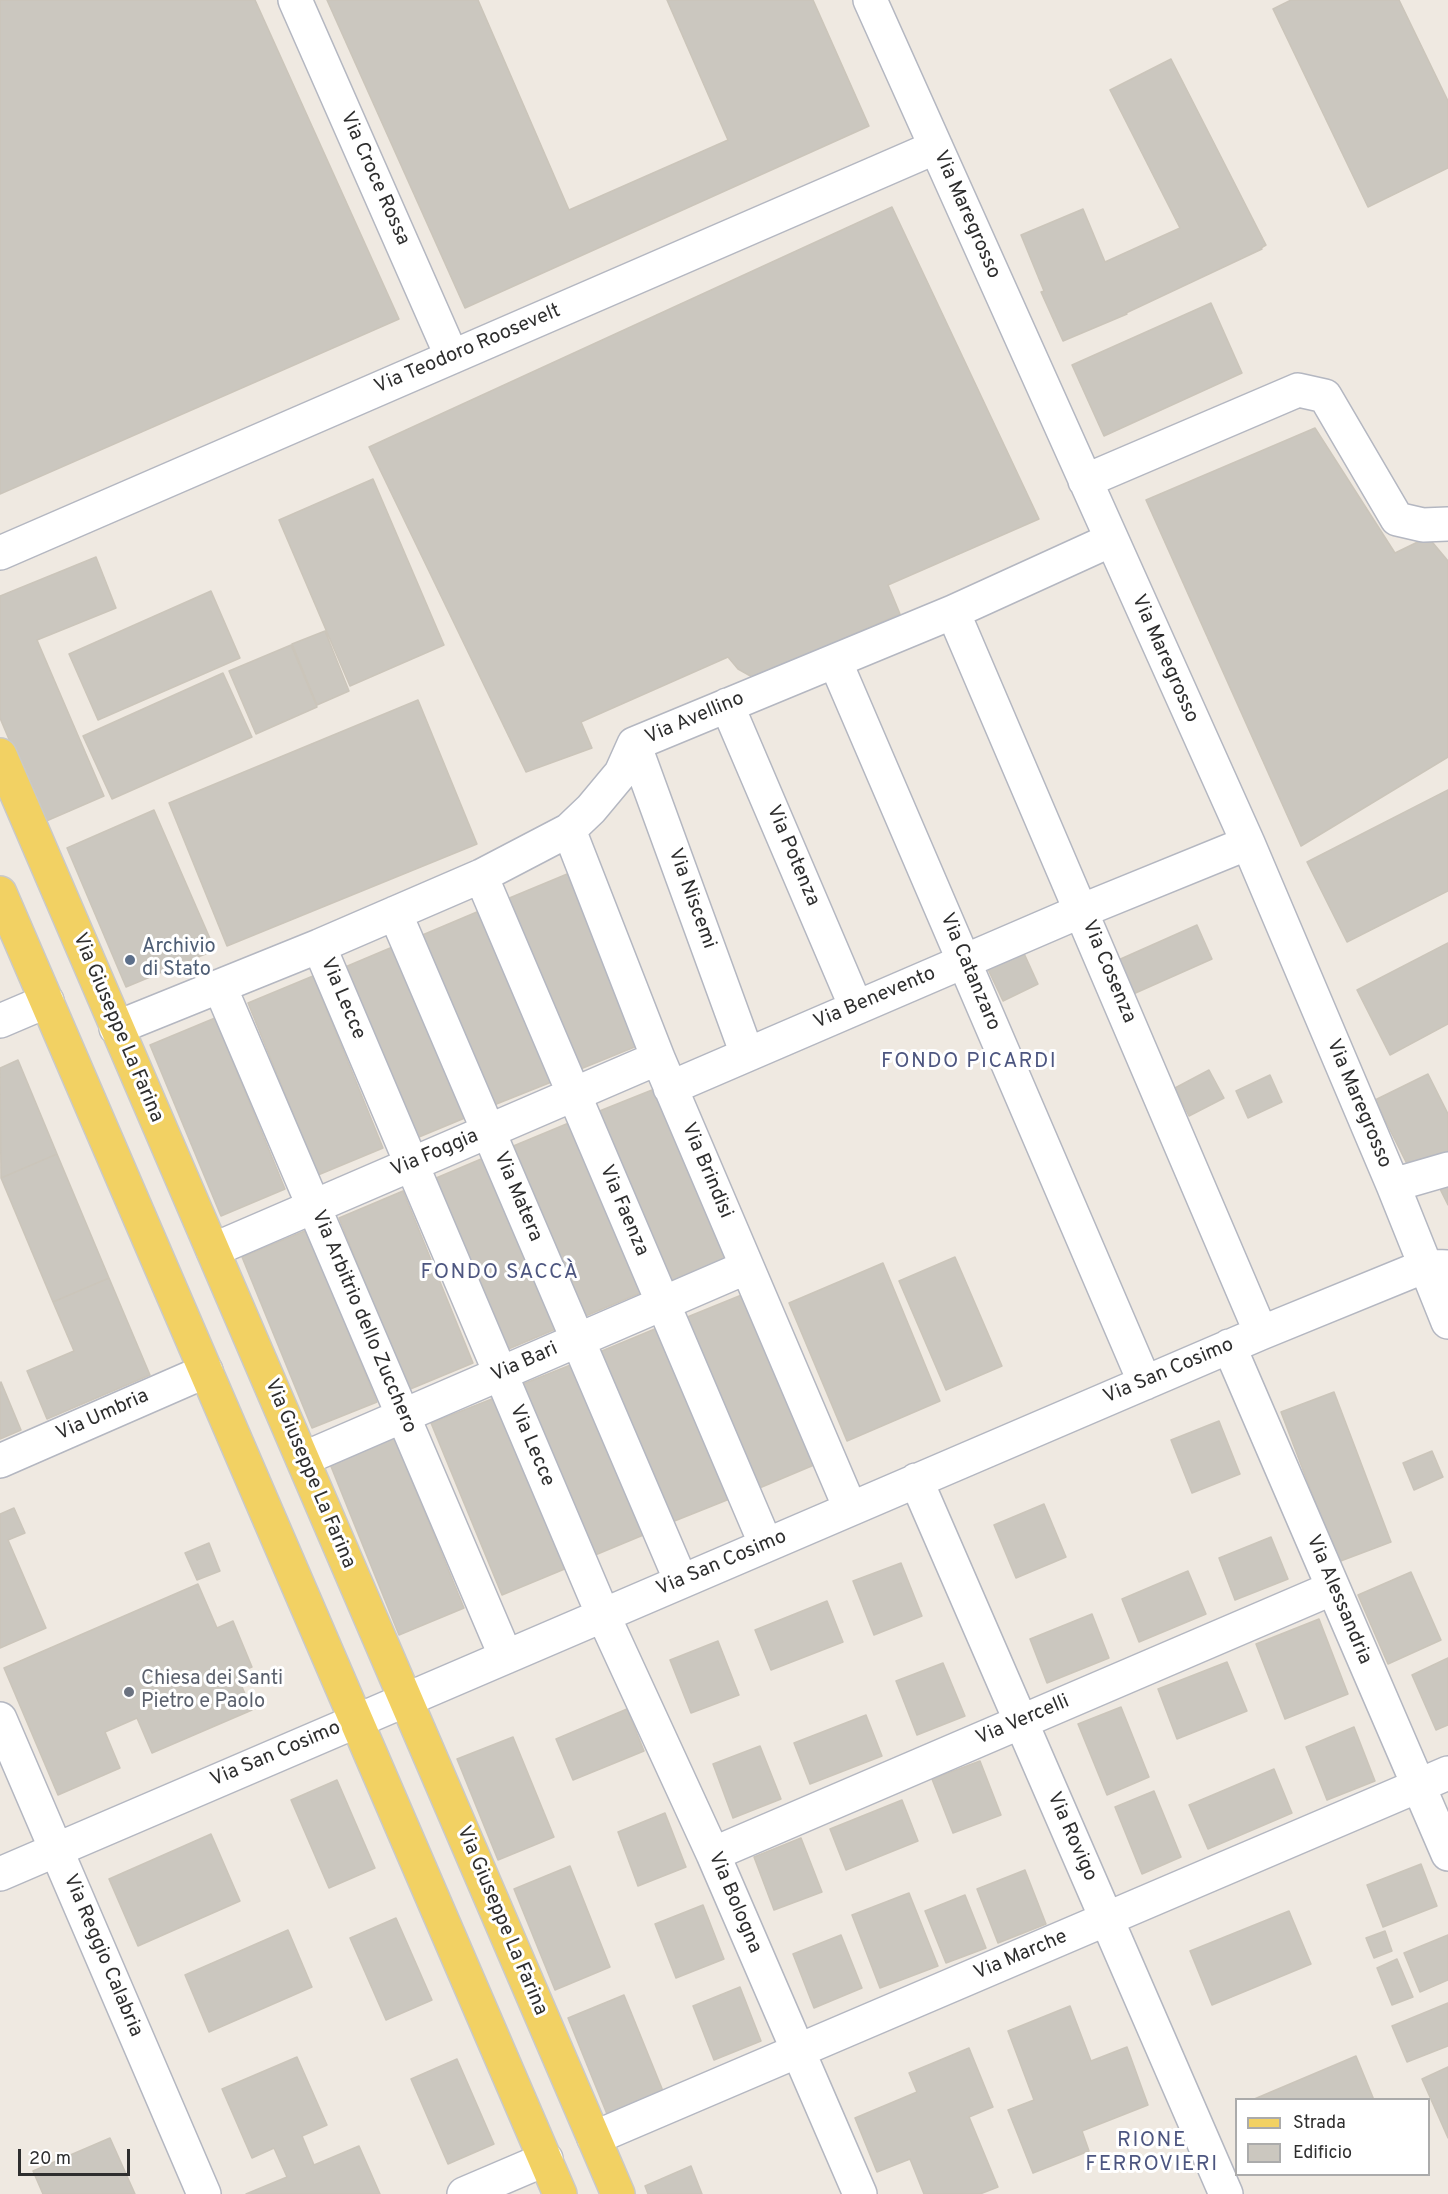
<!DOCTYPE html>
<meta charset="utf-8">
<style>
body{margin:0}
#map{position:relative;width:1448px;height:2194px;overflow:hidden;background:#efe9e1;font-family:Overpass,sans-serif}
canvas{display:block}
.legend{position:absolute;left:1235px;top:2098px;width:195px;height:78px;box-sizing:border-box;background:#fff;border:2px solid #ababab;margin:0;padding:8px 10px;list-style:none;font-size:18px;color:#2e2e2e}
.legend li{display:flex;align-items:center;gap:12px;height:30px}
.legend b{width:30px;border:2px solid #ababab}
.scale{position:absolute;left:18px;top:2149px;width:112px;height:27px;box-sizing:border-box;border:3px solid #2e2e2e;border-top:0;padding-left:8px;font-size:18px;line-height:21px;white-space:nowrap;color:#2e2e2e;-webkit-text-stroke:4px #fff;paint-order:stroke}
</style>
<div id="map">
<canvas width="1448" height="2194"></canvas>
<ul class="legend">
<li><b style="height:8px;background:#f2d163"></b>Strada</li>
<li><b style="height:16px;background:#cbc7bf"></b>Edificio</li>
</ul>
<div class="scale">20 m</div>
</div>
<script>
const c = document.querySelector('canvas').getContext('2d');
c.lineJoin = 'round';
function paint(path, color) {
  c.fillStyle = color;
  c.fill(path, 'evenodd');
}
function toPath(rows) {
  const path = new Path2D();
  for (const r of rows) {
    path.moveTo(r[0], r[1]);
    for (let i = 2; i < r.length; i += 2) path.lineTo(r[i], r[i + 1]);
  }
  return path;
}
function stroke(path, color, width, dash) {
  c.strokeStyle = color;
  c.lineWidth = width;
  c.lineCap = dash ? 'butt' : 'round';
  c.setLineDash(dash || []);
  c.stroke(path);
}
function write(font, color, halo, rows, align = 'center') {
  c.font = font + ' Overpass,sans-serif';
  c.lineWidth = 6;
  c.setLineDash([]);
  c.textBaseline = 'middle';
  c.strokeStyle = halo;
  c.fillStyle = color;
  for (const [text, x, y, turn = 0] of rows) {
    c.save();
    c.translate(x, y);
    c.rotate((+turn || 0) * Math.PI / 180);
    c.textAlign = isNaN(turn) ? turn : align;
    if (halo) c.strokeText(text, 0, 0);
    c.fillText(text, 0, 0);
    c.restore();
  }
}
const building = toPath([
 [0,0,255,0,399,319,0,494,0,0],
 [327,0,478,0,569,210,728,140,667,0,813,0,869,126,465,308,327,0],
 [1291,0,1399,0,1448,101,1448,168,1368,207,1273,9,1291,0],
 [1171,59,1266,245,1261,248,1262,249,1126,313,1127,314,1063,341,1041,292,1044,291,1021,235,1083,209,1105,262,1180,228,1110,90,1171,59],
 [892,207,1039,519,888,585,900,614,754,678,738,669,728,657,581,722,592,748,526,772,369,447,892,207],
 [1211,303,1242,373,1104,436,1072,365,1211,303],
 [1315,428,1395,553,1428,537,1448,561,1448,757,1301,846,1146,500,1315,428],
 [373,479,444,645,350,686,279,520,373,479],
 [96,557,116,608,37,640,104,796,44,822,0,718,0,596,96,557],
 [211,591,240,658,98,720,69,654,211,591],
 [325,631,349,691,317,705,292,644,325,631],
 [291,645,317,707,256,734,229,671,291,645],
 [223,673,252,737,112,799,83,736,223,673],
 [418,700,477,844,227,946,169,803,418,700],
 [1448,790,1448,891,1347,942,1307,862,1448,790],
 [154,810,215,950,126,987,67,848,154,810],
 [572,872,642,1044,578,1070,507,899,572,872],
 [484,909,554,1081,489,1107,420,936,484,909],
 [1197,925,1212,959,1131,995,1116,961,1197,925],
 [402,943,472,1115,407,1142,338,970,402,943],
 [1448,943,1448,1024,1390,1055,1357,990,1448,943],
 [1022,949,1038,984,1003,1001,986,965,1022,949],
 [313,976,383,1148,318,1175,248,1003,313,976],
 [215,1018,285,1189,221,1216,150,1045,215,1018],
 [18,1060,57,1154,1,1178,0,1068,18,1060],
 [1209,1070,1224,1098,1189,1116,1175,1088,1209,1070],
 [1428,1074,1448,1114,1448,1157,1412,1174,1375,1100,1428,1074],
 [1270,1075,1282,1102,1248,1118,1236,1091,1270,1075],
 [657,1088,726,1259,662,1286,592,1114,657,1088],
 [576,1120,645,1291,581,1318,511,1147,576,1120],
 [57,1154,109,1278,53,1302,1,1178,57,1154],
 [493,1154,563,1326,499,1353,429,1181,493,1154],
 [1448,1183,1448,1205,1439,1187,1448,1183],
 [403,1191,473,1363,408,1390,339,1218,403,1191],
 [307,1230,377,1402,312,1428,242,1257,307,1230],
 [955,1257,1002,1366,946,1390,899,1281,955,1257],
 [883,1263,940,1401,847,1441,789,1303,883,1263],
 [109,1278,150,1375,47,1419,27,1371,74,1351,53,1302,109,1278],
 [744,1294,814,1465,750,1492,680,1320,744,1294],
 [662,1326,732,1498,667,1524,597,1353,662,1326],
 [583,1360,653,1531,588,1558,518,1386,583,1360],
 [1,1382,21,1430,0,1439,0,1383,1,1382],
 [1334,1392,1391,1542,1338,1562,1281,1412,1334,1392],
 [497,1397,567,1568,502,1595,431,1423,497,1397],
 [1219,1421,1240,1474,1192,1493,1171,1440,1219,1421],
 [394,1437,464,1608,399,1635,330,1464,394,1437],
 [1432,1451,1443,1477,1414,1490,1403,1463,1432,1451],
 [1044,1504,1066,1557,1016,1578,994,1525,1044,1504],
 [14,1508,25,1533,8,1540,46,1628,0,1648,0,1514,14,1508],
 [1271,1537,1288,1579,1235,1600,1219,1558,1271,1537],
 [209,1543,220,1571,197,1580,185,1553,209,1543],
 [901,1563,922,1616,874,1635,853,1581,901,1563],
 [1188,1571,1206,1614,1139,1642,1122,1599,1188,1571],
 [1411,1572,1441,1640,1388,1664,1358,1595,1411,1572],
 [198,1584,217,1628,233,1621,252,1667,236,1673,252,1710,152,1753,137,1718,105,1732,120,1768,58,1795,4,1668,198,1584],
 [827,1601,843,1642,771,1670,755,1630,827,1601],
 [1092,1614,1109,1658,1047,1683,1030,1639,1092,1614],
 [1319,1619,1348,1694,1285,1719,1256,1644,1319,1619],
 [718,1641,739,1695,691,1713,670,1660,718,1641],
 [1448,1658,1448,1725,1436,1730,1412,1675,1448,1658],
 [1227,1662,1247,1711,1177,1739,1158,1689,1227,1662],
 [943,1663,965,1716,917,1735,896,1681,943,1663],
 [1121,1707,1149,1777,1107,1795,1078,1724,1121,1707],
 [627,1709,644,1751,573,1780,556,1739,627,1709],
 [866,1715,882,1756,810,1784,794,1743,866,1715],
 [1354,1727,1375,1781,1327,1800,1306,1747,1354,1727],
 [513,1737,554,1837,498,1860,457,1759,513,1737],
 [760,1746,781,1799,733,1818,713,1764,760,1746],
 [980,1761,1001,1815,953,1833,932,1779,980,1761],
 [1274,1769,1292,1813,1208,1849,1189,1805,1274,1769],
 [337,1780,375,1868,329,1888,291,1800,337,1780],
 [1154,1791,1181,1857,1142,1874,1115,1807,1154,1791],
 [902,1800,918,1841,846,1870,830,1829,902,1800],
 [665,1813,686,1867,638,1886,618,1832,665,1813],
 [211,1834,240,1901,138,1946,109,1879,211,1834],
 [801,1838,822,1892,774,1910,754,1857,801,1838],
 [1421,1864,1437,1906,1383,1927,1367,1885,1421,1864],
 [570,1866,610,1967,555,1990,514,1889,570,1866],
 [1025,1870,1046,1924,998,1943,977,1889,1025,1870],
 [909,1893,938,1966,880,1988,852,1915,909,1893],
 [965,1895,986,1948,946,1963,925,1911,965,1895],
 [703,1905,724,1959,676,1978,655,1924,703,1905],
 [1289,1911,1311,1964,1212,2005,1190,1951,1289,1911],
 [396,1918,432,2000,386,2020,350,1938,396,1918],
 [288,1930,312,1987,209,2032,185,1975,288,1930],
 [1385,1931,1392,1951,1374,1958,1366,1938,1385,1931],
 [841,1935,862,1988,814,2008,793,1954,841,1935],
 [1448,1935,1448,1980,1420,1992,1404,1953,1448,1935],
 [1397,1959,1413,1997,1392,2005,1377,1968,1397,1959],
 [740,1987,761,2041,714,2060,693,2006,740,1987],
 [624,1995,665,2096,609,2119,568,2018,624,1995],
 [1448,2003,1448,2046,1407,2062,1392,2026,1448,2003],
 [1070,2006,1091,2061,1127,2047,1148,2105,1082,2131,1089,2151,1033,2173,1008,2110,1034,2100,1008,2031,1070,2006],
 [969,2048,993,2107,969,2117,998,2187,980,2194,924,2194,910,2159,877,2172,855,2118,917,2092,909,2073,969,2048],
 [1356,2056,1374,2100,1252,2100,1356,2056],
 [297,2057,327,2125,302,2136,314,2165,359,2146,380,2194,246,2194,287,2177,274,2148,252,2158,222,2089,297,2057],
 [457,2059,494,2144,448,2164,411,2079,457,2059],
 [1448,2067,1448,2138,1422,2079,1448,2067],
 [110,2138,135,2194,43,2194,33,2171,110,2138],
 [691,2166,702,2194,648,2194,645,2186,691,2166]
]);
paint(building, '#cbc7bf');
stroke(building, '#cbc5ba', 1.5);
const minor = toPath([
 [295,0,452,357],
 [870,0,1248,843,1393,1185,1448,1322],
 [1085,481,1298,390,1325,396,1397,519,1423,525,1448,524],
 [0,553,936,147],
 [953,612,1261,1333],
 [835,661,1145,1383],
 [727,705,856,1007],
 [634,744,747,1054],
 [569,830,658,1058,850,1508],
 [481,876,766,1545],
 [395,913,681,1581],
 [319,946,603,1615,713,1854,860,2194],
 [220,987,506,1657],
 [0,1021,47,1001],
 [116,1028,319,946,481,876,569,830,591,809,621,773,634,744,953,612,1111,540],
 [670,1088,1081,911,1248,843],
 [1393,1185,1448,1169],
 [213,1250,658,1058],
 [1229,1346,1448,1854],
 [303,1459,747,1267],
 [0,1461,206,1371],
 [916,1480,1226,2194],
 [0,1719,204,2194],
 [713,1854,1333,1588],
 [0,1874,1261,1333,1425,1266,1448,1267],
 [594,2138,1448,1773],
 [464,2194,546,2159]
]);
const major = toPath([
 [0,755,618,2194],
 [0,893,560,2194]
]);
stroke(minor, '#b4b7c1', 36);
stroke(major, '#c9c9c9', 36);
stroke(minor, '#fff', 33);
stroke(major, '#f2d163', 33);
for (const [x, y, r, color] of [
 [130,960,6,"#5c6f8a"],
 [129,1692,6,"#6b7280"]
]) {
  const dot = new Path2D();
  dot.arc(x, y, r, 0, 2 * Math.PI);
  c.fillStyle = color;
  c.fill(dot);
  stroke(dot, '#fff', 2);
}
write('20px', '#2e2e2e', '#fff', [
 ["Via Croce Rossa",374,179,66],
 ["Via Maregrosso",966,215,66],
 ["Via Teodoro Roosevelt",468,350,-23],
 ["Via Maregrosso",1164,659,66],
 ["Via Avellino",695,719,-23],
 ["Via Potenza",792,856,67],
 ["Via Niscemi",691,899,70],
 ["Via Catanzaro",969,972,67],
 ["Via Cosenza",1108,972,67],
 ["Via Lecce",342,999,67],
 ["Via Benevento",875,999,-23],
 ["Via Giuseppe La Farina",117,1028,67],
 ["Via Maregrosso",1358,1104,67],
 ["Via Foggia",435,1154,-23],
 ["Via Brindisi",706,1171,67],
 ["Via Matera",517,1197,67],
 ["Via Faenza",623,1211,67],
 ["Via Arbitrio dello Zucchero",363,1322,67],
 ["Via Bari",525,1363,-24],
 ["Via San Cosimo",1169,1372,-23],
 ["Via Umbria",103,1416,-24],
 ["Via Lecce",531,1446,67],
 ["Via Giuseppe La Farina",309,1474,67],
 ["Via San Cosimo",722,1564,-23],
 ["Via Alessandria",1338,1600,67],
 ["Via Vercelli",1023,1721,-23],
 ["Via San Cosimo",276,1755,-23],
 ["Via Rovigo",1071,1837,66],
 ["Via Bologna",734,1903,67],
 ["Via Giuseppe La Farina",501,1921,67],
 ["Via Reggio Calabria",102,1956,67],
 ["Via Marche",1021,1956,-23]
]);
write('20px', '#4e5e75', '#fff', [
 ["Archivio",142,948],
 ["di Stato",142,971]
], 'left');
write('20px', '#5b616d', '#fff', [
 ["Chiesa dei Santi",141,1680],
 ["Pietro e Paolo",141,1703]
], 'left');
c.letterSpacing = '1.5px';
write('21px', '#4d5680', '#fff', [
 ["FONDO PICARDI",969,1063],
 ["FONDO SACCÀ",500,1274],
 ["RIONE",1152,2142],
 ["FERROVIERI",1152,2166]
]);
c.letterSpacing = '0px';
</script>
